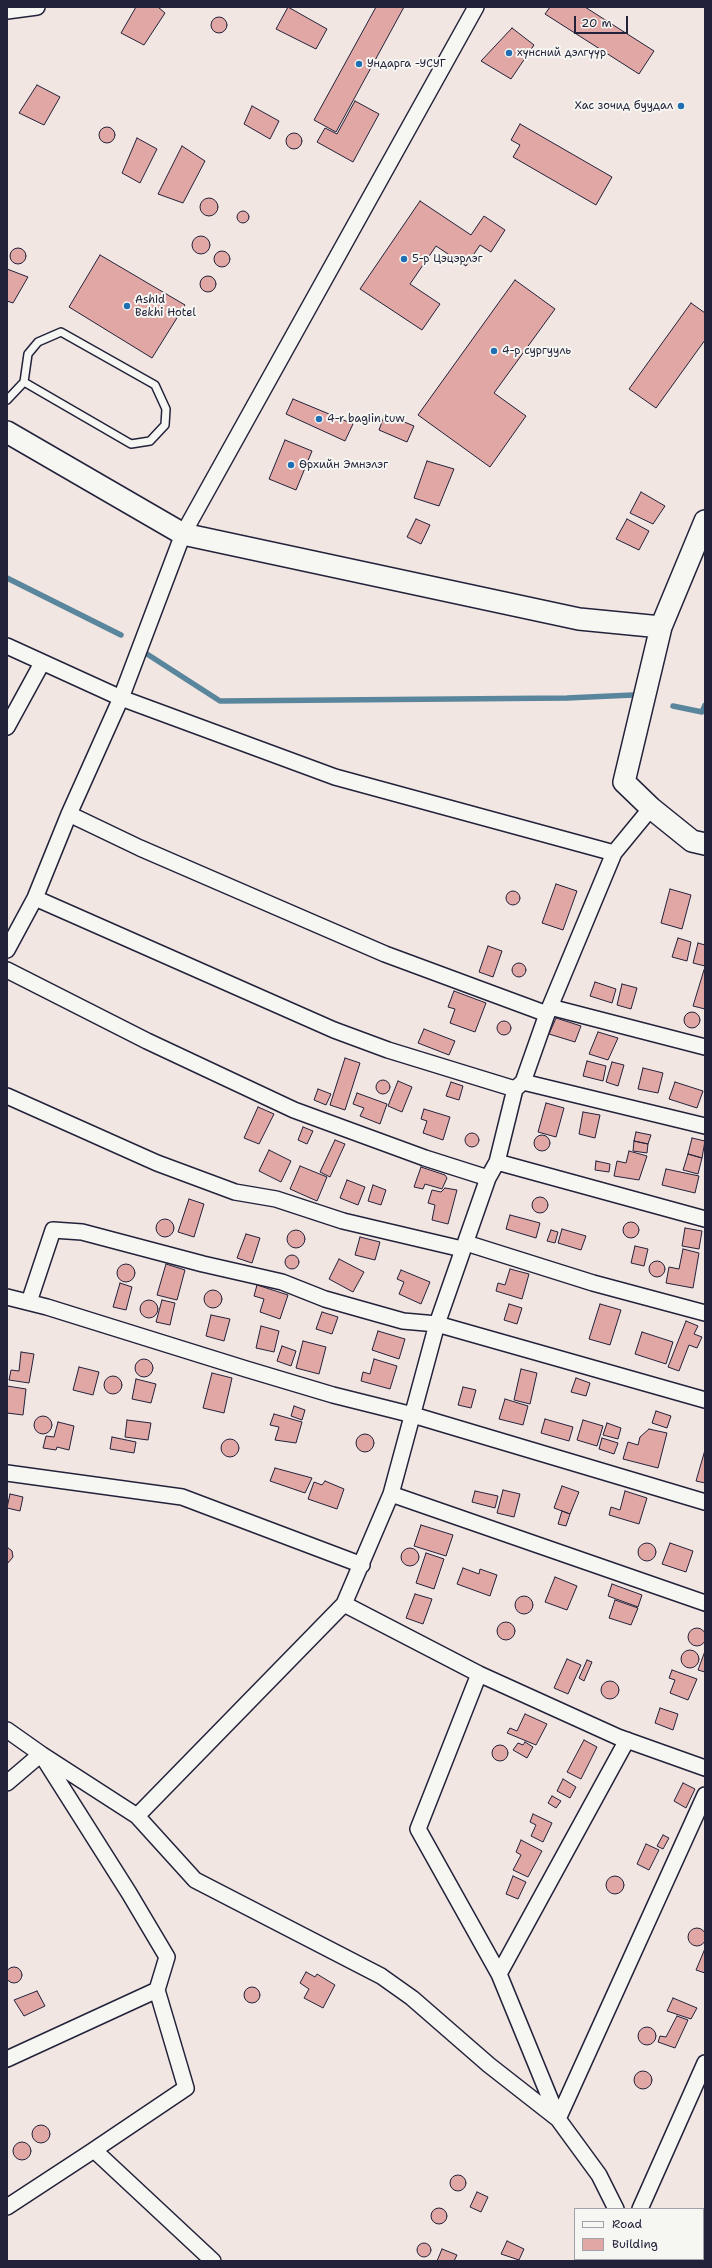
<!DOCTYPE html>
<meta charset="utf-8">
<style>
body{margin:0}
#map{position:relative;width:712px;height:2268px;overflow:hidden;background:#f2e6e2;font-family:"Shantell Sans",sans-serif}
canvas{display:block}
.frame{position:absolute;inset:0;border:8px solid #22223b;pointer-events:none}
.legend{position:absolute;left:574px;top:2208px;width:130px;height:52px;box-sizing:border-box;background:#f6f6f2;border:1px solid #a1a1a9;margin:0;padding:5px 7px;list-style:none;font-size:12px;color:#22223b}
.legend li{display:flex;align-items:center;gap:8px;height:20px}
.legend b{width:20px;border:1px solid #a1a1a9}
.scale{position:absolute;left:574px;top:16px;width:54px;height:18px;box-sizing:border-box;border:2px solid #22223b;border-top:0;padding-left:5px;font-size:12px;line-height:14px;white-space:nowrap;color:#22223b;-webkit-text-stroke:3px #f6f6f2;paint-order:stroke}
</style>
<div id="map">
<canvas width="712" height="2268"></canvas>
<div class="frame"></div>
<ul class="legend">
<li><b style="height:5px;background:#f6f6f2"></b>Road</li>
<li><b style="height:11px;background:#e1a7a4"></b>Building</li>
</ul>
<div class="scale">20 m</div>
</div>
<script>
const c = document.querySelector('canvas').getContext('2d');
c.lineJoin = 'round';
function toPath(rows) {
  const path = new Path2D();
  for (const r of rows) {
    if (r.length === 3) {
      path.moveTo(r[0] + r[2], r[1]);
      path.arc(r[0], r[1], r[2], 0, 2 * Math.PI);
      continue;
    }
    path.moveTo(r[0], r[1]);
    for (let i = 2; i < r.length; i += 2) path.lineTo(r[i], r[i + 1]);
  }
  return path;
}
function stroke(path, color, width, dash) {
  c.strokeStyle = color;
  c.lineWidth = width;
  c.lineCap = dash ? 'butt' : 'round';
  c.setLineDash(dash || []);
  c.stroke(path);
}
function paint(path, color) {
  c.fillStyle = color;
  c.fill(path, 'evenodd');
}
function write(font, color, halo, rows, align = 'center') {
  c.font = font + ' "Shantell Sans",sans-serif';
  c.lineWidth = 4;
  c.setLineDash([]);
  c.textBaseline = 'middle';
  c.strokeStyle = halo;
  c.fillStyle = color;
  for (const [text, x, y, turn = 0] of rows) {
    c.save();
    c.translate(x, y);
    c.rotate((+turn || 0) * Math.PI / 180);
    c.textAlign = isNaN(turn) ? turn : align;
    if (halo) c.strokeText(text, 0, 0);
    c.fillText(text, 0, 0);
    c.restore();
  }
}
stroke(toPath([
 [7,578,121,635],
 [147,654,220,701,567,698,633,695],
 [673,706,702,712,705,705]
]), '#59869c', 5.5);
const building = toPath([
 [136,7,158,7,165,13,144,45,121,33,136,7],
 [288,7,327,29,316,49,276,29,288,7],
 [376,7,404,7,336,132,314,120,376,7],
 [550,7,585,7,654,51,639,74,545,14,550,7],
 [219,25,8],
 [512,28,534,45,511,79,481,61,512,28],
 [37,85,60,97,44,125,19,113,37,85],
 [355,101,379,114,353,162,317,142,325,128,337,134,355,101],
 [252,106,279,121,270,139,244,124,252,106],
 [520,124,612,177,596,205,513,157,520,145,511,140,520,124],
 [107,135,8],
 [294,141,8],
 [137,138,157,149,140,183,122,173,137,138],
 [182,146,205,161,183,203,158,194,182,146],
 [209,207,9],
 [420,201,471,235,484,216,505,230,491,252,480,245,466,266,436,246,410,284,440,304,422,330,360,289,420,201],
 [243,217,6],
 [201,245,9],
 [18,256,8],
 [222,259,8],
 [100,255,185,305,152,358,69,307,100,255],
 [7,269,28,277,13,303,7,301,7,269],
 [208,284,8],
 [515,280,555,309,494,393,526,416,490,467,418,415,515,280],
 [691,303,705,313,705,340,656,408,629,389,691,303],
 [293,399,353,424,345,441,286,414,293,399],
 [385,414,414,426,407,442,379,430,385,414],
 [285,440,312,451,296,490,269,479,285,440],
 [427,461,454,469,439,506,414,498,427,461],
 [641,492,665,506,653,524,630,513,641,492],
 [416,519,430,525,421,544,407,537,416,519],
 [627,519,649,531,639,550,616,539,627,519],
 [556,884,577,891,563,930,542,923,556,884],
 [670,889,691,895,682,929,661,923,670,889],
 [513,898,7],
 [678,938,691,942,687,961,672,957,678,938],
 [698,943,705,945,705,966,693,963,698,943],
 [488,946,502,951,493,977,479,972,488,946],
 [519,970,7],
 [704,970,705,971,705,1009,693,1006,704,970],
 [595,982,616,989,612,1003,590,996,595,982],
 [622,984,637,988,631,1009,617,1005,622,984],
 [454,991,486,1003,475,1032,450,1023,455,1009,448,1007,454,991],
 [692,1020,8],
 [556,1018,581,1026,575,1042,549,1034,556,1018],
 [504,1028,7],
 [424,1029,455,1041,449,1055,418,1043,424,1029],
 [598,1032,618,1038,608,1060,589,1054,598,1032],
 [345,1058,360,1063,345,1110,330,1105,345,1058],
 [587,1061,606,1066,603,1081,583,1076,587,1061],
 [612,1062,624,1065,618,1086,606,1082,612,1062],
 [643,1068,663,1073,658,1093,638,1089,643,1068],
 [383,1087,7],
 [398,1081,412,1087,402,1112,388,1106,398,1081],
 [451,1082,463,1086,459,1100,446,1096,451,1082],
 [675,1082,703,1091,697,1108,669,1099,675,1082],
 [318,1089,331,1094,326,1105,314,1100,318,1089],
 [357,1093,387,1104,380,1124,360,1116,364,1108,353,1104,357,1093],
 [546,1103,564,1108,556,1137,538,1132,546,1103],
 [258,1107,274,1114,259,1144,244,1138,258,1107],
 [424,1109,450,1117,443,1140,423,1133,427,1121,421,1119,424,1109],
 [583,1112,600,1115,595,1138,579,1134,583,1112],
 [303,1127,313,1131,307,1144,298,1140,303,1127],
 [636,1132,651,1135,648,1144,634,1141,636,1132],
 [472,1140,7],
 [542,1143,8],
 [692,1138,705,1141,702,1158,688,1154,692,1138],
 [335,1140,345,1144,330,1177,320,1172,335,1140],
 [634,1141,648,1144,647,1153,633,1151,634,1141],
 [269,1150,291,1161,281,1182,259,1171,269,1150],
 [629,1151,647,1156,639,1180,614,1176,617,1161,626,1163,629,1151],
 [688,1154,702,1158,698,1174,683,1170,688,1154],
 [596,1161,610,1164,609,1172,595,1170,596,1161],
 [300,1166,327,1177,317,1201,290,1189,300,1166],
 [421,1167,445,1175,447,1178,442,1189,425,1184,423,1189,414,1187,421,1167],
 [666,1169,699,1176,695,1193,662,1185,666,1169],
 [347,1180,365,1187,358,1205,340,1198,347,1180],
 [373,1185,386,1190,381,1205,368,1201,373,1185],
 [445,1188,457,1190,448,1224,432,1220,435,1205,428,1203,432,1190,441,1192,445,1188],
 [540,1205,8],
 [189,1199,204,1204,194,1237,178,1232,189,1199],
 [510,1215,540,1223,536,1238,506,1229,510,1215],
 [165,1228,9],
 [631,1230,8],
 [685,1228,702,1231,699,1249,682,1246,685,1228],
 [562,1229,586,1236,581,1250,558,1243,562,1229],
 [551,1230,558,1232,555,1243,547,1241,551,1230],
 [296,1239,9],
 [246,1234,260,1238,252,1263,237,1258,246,1234],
 [360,1237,380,1242,375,1260,355,1255,360,1237],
 [635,1246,648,1249,644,1266,631,1263,635,1246],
 [683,1249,699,1253,693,1288,666,1283,669,1267,679,1269,683,1249],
 [292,1262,7],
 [339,1259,364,1272,353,1292,329,1279,339,1259],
 [657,1269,8],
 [126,1273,9],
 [166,1264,185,1270,177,1300,157,1295,166,1264],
 [510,1269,529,1274,522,1299,496,1291,498,1283,505,1285,510,1269],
 [401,1270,430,1282,421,1304,399,1294,404,1282,397,1279,401,1270],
 [120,1283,132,1287,126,1310,113,1307,120,1283],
 [257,1285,288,1295,280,1319,260,1312,264,1299,254,1296,257,1285],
 [213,1299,9],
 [162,1300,175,1303,170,1325,156,1322,162,1300],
 [149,1309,9],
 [509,1304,522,1308,517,1324,504,1320,509,1304],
 [600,1304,621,1310,610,1345,589,1339,600,1304],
 [322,1312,338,1317,332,1334,316,1329,322,1312],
 [211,1315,230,1319,224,1341,206,1336,211,1315],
 [686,1321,698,1326,694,1334,702,1337,697,1348,689,1345,679,1371,668,1367,686,1321],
 [261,1326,279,1331,274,1352,256,1348,261,1326],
 [378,1331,405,1339,399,1359,372,1350,378,1331],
 [642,1332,673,1342,666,1364,635,1354,642,1332],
 [303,1341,326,1347,319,1374,296,1368,303,1341],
 [282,1346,296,1351,291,1366,277,1361,282,1346],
 [21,1352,34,1354,29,1383,9,1380,11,1370,19,1371,21,1352],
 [144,1368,9],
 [374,1359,397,1366,390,1389,361,1381,363,1372,370,1374,374,1359],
 [79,1367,99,1372,93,1395,73,1390,79,1367],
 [521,1369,537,1373,530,1404,514,1400,521,1369],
 [212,1373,232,1378,224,1413,203,1408,212,1373],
 [113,1385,9],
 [576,1378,590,1383,586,1396,571,1392,576,1378],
 [136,1379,156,1384,151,1403,132,1399,136,1379],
 [7,1386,26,1389,23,1415,7,1413,7,1386],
 [463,1387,476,1390,471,1408,458,1405,463,1387],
 [505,1399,528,1406,523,1425,499,1419,505,1399],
 [294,1406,305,1410,302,1420,291,1416,294,1406],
 [656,1411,671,1416,667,1428,652,1423,656,1411],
 [274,1414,302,1422,296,1443,275,1440,279,1427,270,1425,274,1414],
 [43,1425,9],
 [545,1419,573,1427,569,1441,541,1433,545,1419],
 [127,1420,151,1423,148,1440,125,1437,127,1420],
 [583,1420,603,1426,597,1446,577,1440,583,1420],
 [58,1422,74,1426,69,1450,57,1447,56,1450,43,1448,46,1436,54,1437,58,1422],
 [607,1423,621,1428,618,1439,603,1435,607,1423],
 [649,1429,667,1433,658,1468,623,1459,628,1442,638,1445,640,1437,649,1429],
 [365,1443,9],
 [112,1437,136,1442,134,1453,110,1449,112,1437],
 [602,1438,618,1443,614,1454,599,1449,602,1438],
 [230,1448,9],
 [705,1450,705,1483,696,1481,705,1450],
 [275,1468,312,1478,305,1493,270,1481,275,1468],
 [325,1481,344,1489,337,1509,308,1499,314,1482,322,1485,325,1481],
 [562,1486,579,1492,570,1514,554,1508,562,1486],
 [503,1490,520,1494,514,1517,497,1513,503,1490],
 [475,1491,498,1496,495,1508,472,1502,475,1491],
 [625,1491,647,1498,639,1524,609,1515,611,1507,620,1510,625,1491],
 [10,1494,23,1497,20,1511,7,1508,10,1494],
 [562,1511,570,1514,566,1526,558,1524,562,1511],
 [421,1525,453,1535,446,1556,414,1546,421,1525],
 [670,1543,693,1551,686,1572,662,1564,670,1543],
 [647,1552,9],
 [7,1547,12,1551,13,1557,7,1564,7,1547],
 [410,1557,9],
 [426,1553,444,1559,434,1589,416,1583,426,1553],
 [463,1568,479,1574,480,1569,497,1575,490,1596,457,1584,463,1568],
 [555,1577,577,1586,567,1610,545,1602,555,1577],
 [612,1584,642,1595,638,1607,608,1596,612,1584],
 [415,1594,432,1599,423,1624,406,1618,415,1594],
 [524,1605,9],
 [615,1600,638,1608,631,1625,609,1618,615,1600],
 [506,1631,9],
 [697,1637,9],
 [690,1659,9],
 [705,1651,705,1672,698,1670,705,1651],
 [567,1659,581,1665,568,1694,554,1688,567,1659],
 [587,1660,592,1662,584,1681,579,1678,587,1660],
 [672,1670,697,1679,688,1700,670,1693,675,1680,669,1678,672,1670],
 [610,1690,9],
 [660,1708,678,1714,673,1730,655,1723,660,1708],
 [525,1714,547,1724,536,1745,507,1733,510,1728,517,1731,525,1714],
 [584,1740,597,1747,581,1779,567,1772,584,1740],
 [525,1742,533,1747,527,1758,513,1750,518,1743,523,1745,525,1742],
 [500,1753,8],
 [563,1779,576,1787,570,1798,557,1791,563,1779],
 [683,1783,695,1789,686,1808,674,1801,683,1783],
 [552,1796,561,1801,556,1808,548,1803,552,1796],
 [533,1814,552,1823,543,1842,531,1836,536,1825,530,1822,533,1814],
 [663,1835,669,1838,663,1849,657,1846,663,1835],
 [521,1840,542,1851,528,1877,513,1870,521,1855,516,1852,521,1840],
 [646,1844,659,1850,649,1870,637,1864,646,1844],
 [513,1876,526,1882,518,1899,506,1894,513,1876],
 [615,1885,9],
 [697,1937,9],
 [704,1951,705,1952,705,1973,696,1970,704,1951],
 [14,1975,8],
 [306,1972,315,1977,317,1974,335,1985,323,2008,304,1998,309,1989,300,1983,306,1972],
 [252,1995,8],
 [37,1991,45,2006,24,2016,14,2000,37,1991],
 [673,1998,697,2008,691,2019,667,2011,673,1998],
 [677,2016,688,2020,675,2048,658,2042,660,2036,666,2037,677,2016],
 [647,2036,9],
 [643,2080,9],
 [41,2134,9],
 [22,2151,9],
 [458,2183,8],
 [477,2192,488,2197,481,2212,470,2207,477,2192],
 [439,2216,8],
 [507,2241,524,2249,519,2260,501,2254,507,2241],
 [424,2250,7],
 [442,2249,457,2255,454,2261,437,2261,442,2249],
 [654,2259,670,2259,672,2261,654,2261,654,2259]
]);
paint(building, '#e1a7a4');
stroke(building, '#22223b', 1);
const lane = toPath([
 [7,400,24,382,28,354,38,342,61,332,155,385,166,409,165,425,150,441,131,444,24,382]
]);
const street = toPath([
 [7,11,37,7],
 [7,646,121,698,335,777,614,853],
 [7,727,42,663],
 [69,814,140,848,385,954,547,1014],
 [35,898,334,1030,388,1050,515,1089],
 [7,950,35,898,69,814,121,698,183,534,476,7],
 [7,970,147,1041,294,1110,425,1158,488,1178],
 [550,1007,705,1047],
 [523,1082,705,1126],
 [7,1096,157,1163,235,1192,276,1199,343,1221,462,1249],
 [497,1162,705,1219],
 [466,1243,593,1283,705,1313],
 [7,1297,47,1307,246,1369,333,1395,413,1415,705,1502],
 [29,1302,53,1230,82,1232,203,1264,282,1282,325,1299,403,1321,437,1324,705,1400],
 [7,1473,182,1497,362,1565],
 [391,1494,705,1603],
 [344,1604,479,1674,618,1737,705,1768],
 [479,1674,418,1829,499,1974,558,2118],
 [7,1730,41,1754,129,1893,167,1957,157,1990,186,2088,94,2150,213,2261],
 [7,1783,41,1754,137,1816,195,1880,381,1976,412,1998,489,2065,558,2119,599,2175,616,2209],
 [137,1816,344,1604,391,1494,437,1324,488,1178,497,1162,515,1089,523,1082,547,1014,614,853,651,808],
 [499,1974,627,1740],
 [7,2059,157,1990],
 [558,2119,705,1795],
 [7,2207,94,2150],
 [640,2209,705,2063],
 [617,2261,618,2259]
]);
const secondary = toPath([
 [7,432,183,534,579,619,661,627],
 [705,521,661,627,624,782,651,808,692,841,705,844]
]);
stroke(lane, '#22223b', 10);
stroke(street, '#22223b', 18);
stroke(secondary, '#22223b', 24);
stroke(lane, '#f6f6f2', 7);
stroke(street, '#f6f6f2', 15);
stroke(secondary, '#f6f6f2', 21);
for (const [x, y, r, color] of [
 [509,53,4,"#1f6fb2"],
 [359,64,4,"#1f6fb2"],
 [681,106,4,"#1f6fb2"],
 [404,259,4,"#1f6fb2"],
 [127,306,4,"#1f6fb2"],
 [494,351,4,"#1f6fb2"],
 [319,419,4,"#1f6fb2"],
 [291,465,4,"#1f6fb2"]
]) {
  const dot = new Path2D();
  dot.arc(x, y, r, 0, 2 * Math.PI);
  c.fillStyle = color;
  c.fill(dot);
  stroke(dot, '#f6f6f2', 1.5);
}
write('11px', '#22223b', '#f6f6f2', [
 ["хүнсний дэлгүүр",517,53],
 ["Ундарга -УСУГ",367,64],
 ["Хас зочид буудал",673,106,"right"],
 ["5-р Цэцэрлэг",412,259],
 ["Ashid",135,300],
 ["Bekhi Hotel",135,313],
 ["4-р сургууль",502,351],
 ["4-r bagiin tuw",327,419],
 ["Өрхийн Эмнэлэг",299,465]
], 'left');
</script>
